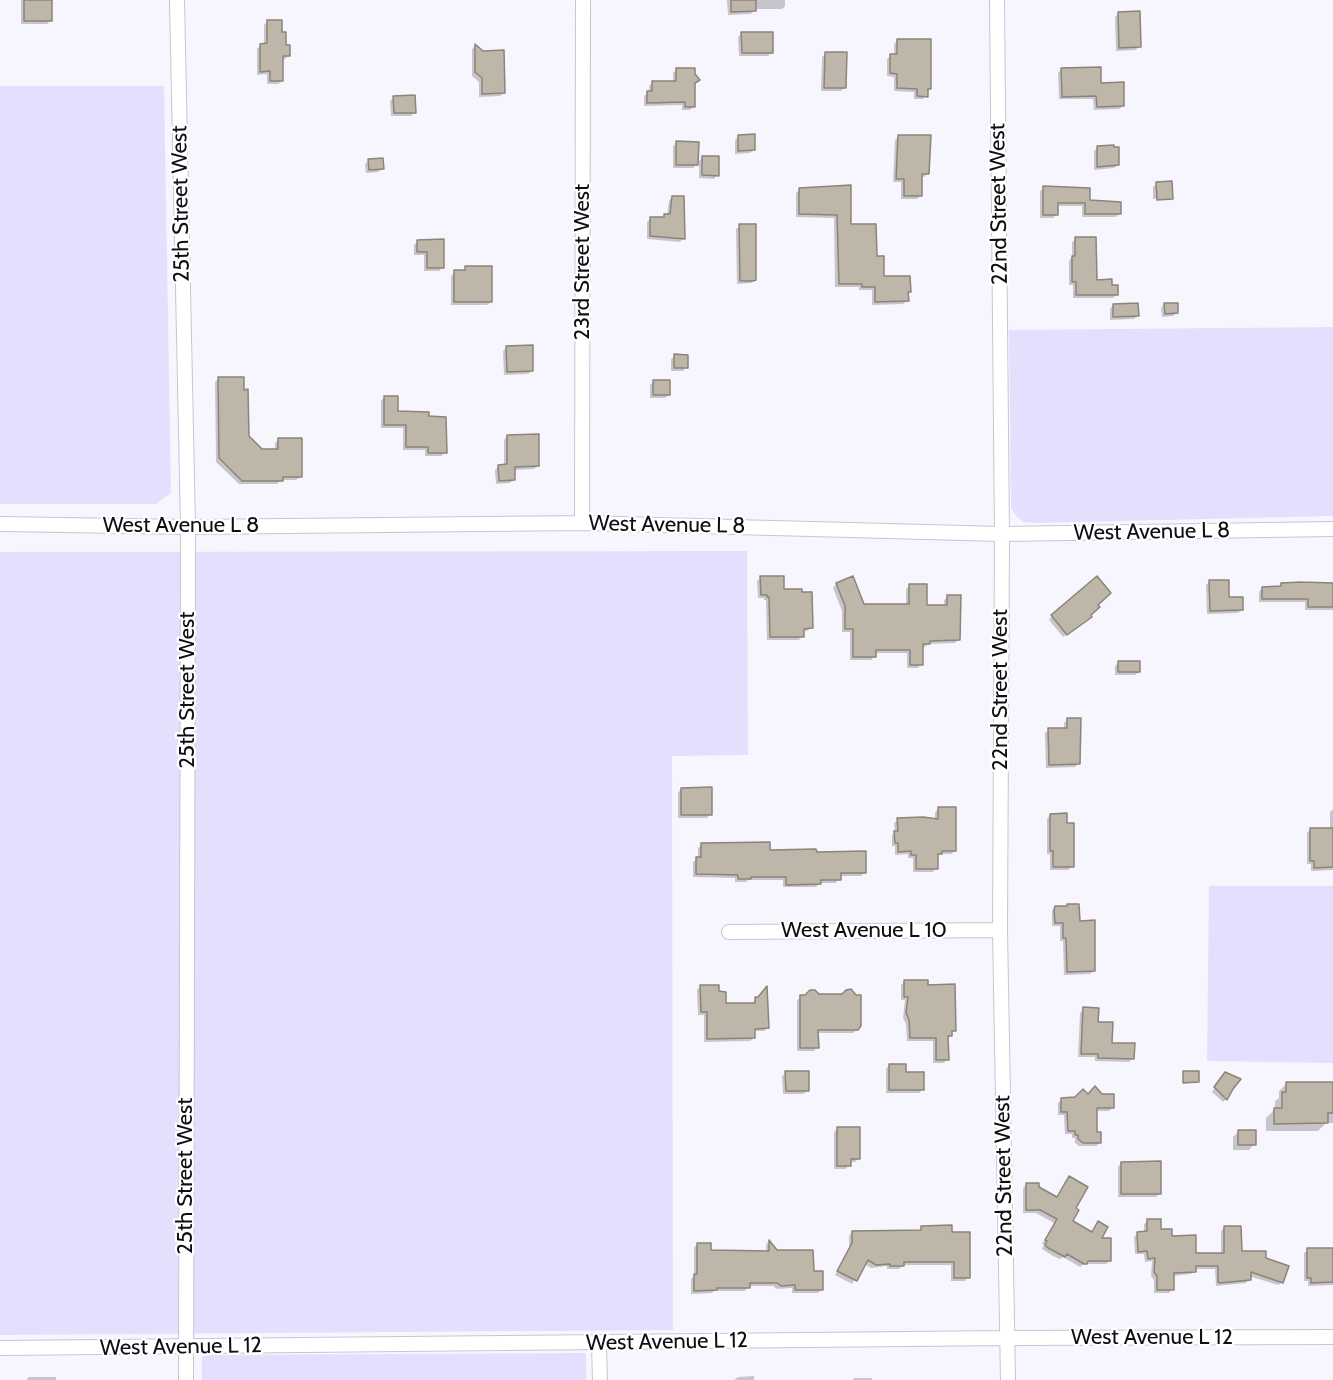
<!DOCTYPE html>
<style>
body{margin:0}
canvas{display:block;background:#f7f6ff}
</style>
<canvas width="1333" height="1380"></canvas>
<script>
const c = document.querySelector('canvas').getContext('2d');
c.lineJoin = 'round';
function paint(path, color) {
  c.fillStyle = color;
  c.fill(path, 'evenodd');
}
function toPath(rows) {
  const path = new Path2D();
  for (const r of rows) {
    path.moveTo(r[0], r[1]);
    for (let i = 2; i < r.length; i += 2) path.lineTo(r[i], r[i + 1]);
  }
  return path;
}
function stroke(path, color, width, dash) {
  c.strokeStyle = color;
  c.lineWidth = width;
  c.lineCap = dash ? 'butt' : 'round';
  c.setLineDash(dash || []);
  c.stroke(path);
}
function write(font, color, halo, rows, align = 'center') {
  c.font = font + ' Cabin,sans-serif';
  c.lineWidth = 4.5;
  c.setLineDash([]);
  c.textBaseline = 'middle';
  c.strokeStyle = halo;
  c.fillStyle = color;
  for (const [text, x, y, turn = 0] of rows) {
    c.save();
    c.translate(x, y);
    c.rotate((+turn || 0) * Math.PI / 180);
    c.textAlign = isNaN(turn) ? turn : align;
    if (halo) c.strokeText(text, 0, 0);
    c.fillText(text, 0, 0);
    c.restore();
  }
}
paint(toPath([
 [0,86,164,86,171,493,156,504,0,504],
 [1333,327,1333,516,1034,523,1024,522,1017,517,1011,508,1009,330],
 [747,551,748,755,672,756,673,1330,0,1335,0,552],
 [1209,886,1333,886,1333,1063,1207,1061],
 [586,1353,586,1380,202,1380,202,1355]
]), '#e5dffe');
paint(toPath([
 [21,0,52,0,51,20,47,24,21,24],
 [727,0,785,0,785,6,782,9,754,9,751,14,728,15],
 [1119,13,1139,46,1136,50,1116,51,1115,17],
 [268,21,281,34,288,56,285,59,281,59,282,81,278,84,267,84,267,74,257,75,257,49,261,45,264,45,264,25],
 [742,33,772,52,768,56,739,56,738,37],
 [898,40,929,89,923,99,914,99,914,92,894,91,894,77,887,76,887,59,891,56,894,56,894,44],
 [475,46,483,52,504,93,500,96,479,97,479,82,472,76,472,49],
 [826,54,845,87,841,91,821,91,822,57],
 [677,69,694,84,694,106,690,110,682,110,682,105,644,106,644,96,649,92,649,86,653,82,673,82,673,73],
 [1062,69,1099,84,1123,106,1119,109,1094,110,1093,99,1059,99,1058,73],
 [394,97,414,112,411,116,391,116,390,101],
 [739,136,754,150,750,153,735,154,735,140],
 [899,136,928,173,924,177,920,177,920,196,917,199,901,199,901,182,893,182,895,140],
 [677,143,697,163,703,157,717,175,714,179,699,178,699,162,693,168,673,168,673,146],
 [1098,147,1118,165,1114,168,1094,170,1094,151],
 [369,161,382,169,378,172,366,173,365,164],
 [1156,184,1171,199,1169,200,1169,198,1153,199,1153,187],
 [849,187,850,226,875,258,883,278,909,291,907,294,907,301,903,304,872,305,872,290,859,290,859,287,835,287,834,218,796,217,796,193,800,190],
 [1044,188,1088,202,1119,214,1116,217,1082,217,1082,206,1057,206,1057,214,1053,218,1040,218,1040,191],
 [672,197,684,238,680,242,647,239,647,222,650,219,661,219,667,216,669,201],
 [740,226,754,280,751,283,737,284,736,229],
 [1076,239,1095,281,1111,286,1116,295,1113,298,1073,298,1073,285,1069,285,1069,261,1072,257,1072,242],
 [418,241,443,267,439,271,424,271,424,255,414,255,414,245],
 [466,268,491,302,487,305,451,305,451,276,455,272,461,272],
 [1164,304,1177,313,1173,316,1162,317,1161,308],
 [1113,305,1137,316,1134,319,1110,320,1110,309],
 [507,347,532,371,528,374,504,375,503,351],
 [675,356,686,367,683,371,671,371,671,359],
 [219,378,247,436,261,450,275,450,275,443,279,439,300,477,296,480,281,480,277,484,239,484,216,462,215,382],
 [654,382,669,395,665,398,650,398,650,385],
 [385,397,396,413,428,417,445,453,441,456,425,456,425,450,403,450,403,428,381,428,381,401],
 [507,436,538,466,534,469,513,470,513,480,510,483,496,484,495,470,499,466,504,466,504,440],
 [761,578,782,590,811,627,807,631,802,631,802,636,799,640,767,640,766,600,764,600,764,598,758,598,757,581],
 [852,578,863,605,906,605,906,589,909,586,925,607,944,606,944,600,948,597,958,640,955,643,928,644,925,647,921,647,921,664,918,668,907,668,907,653,875,653,875,656,871,660,850,660,850,632,842,632,842,611,833,588,836,584],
 [1210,581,1242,610,1238,613,1207,614,1206,585],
 [1281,584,1333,584,1333,610,1305,610,1305,602,1259,602,1259,592,1262,588,1278,588],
 [1096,605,1086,620,1063,637,1049,620,1052,616],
 [1119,663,1139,672,1135,675,1115,675,1115,666],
 [1068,719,1079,763,1075,767,1046,768,1045,733,1049,730,1064,729,1064,723],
 [681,789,710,814,707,818,678,818,678,793],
 [939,809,955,851,951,854,940,854,936,858,936,868,933,872,913,872,913,858,908,858,908,854,895,855,895,846,892,846,892,836,895,832,894,823,898,820,935,820,935,812],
 [1333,809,1333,870,1311,871,1311,864,1307,864,1307,833,1310,830,1330,830,1330,812],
 [1050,815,1072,866,1068,870,1050,870,1050,854,1047,854,1047,819],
 [702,845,815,854,865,872,861,876,839,876,836,883,820,883,816,887,783,887,783,880,748,880,746,882,735,882,735,878,693,877,693,862,698,859,698,848],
 [1055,907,1078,922,1094,971,1090,974,1064,975,1063,941,1060,941,1060,926,1052,926,1052,911],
 [905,982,954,1030,947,1040,947,1059,944,1063,933,1063,933,1041,907,1041,906,1024,903,1018,905,1000,901,1000,901,985],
 [701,986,717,992,724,1005,752,1005,756,998,768,1028,764,1031,754,1031,754,1038,750,1041,704,1042,704,1015,698,1015,697,990],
 [800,997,860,1026,853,1033,817,1033,817,1047,814,1051,797,1051,797,1001],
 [1083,1009,1097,1023,1111,1044,1133,1058,1129,1062,1095,1061,1095,1057,1078,1057,1080,1013],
 [889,1065,904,1074,923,1089,919,1093,886,1093,886,1069],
 [786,1073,807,1090,804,1094,783,1094,782,1076],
 [1221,1077,1226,1099,1223,1102,1212,1092],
 [1287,1083,1333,1083,1333,1123,1326,1123,1318,1131,1266,1131,1266,1118,1275,1109,1275,1101,1279,1098,1279,1091],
 [1088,1096,1113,1107,1109,1111,1096,1111,1096,1134,1100,1143,1096,1146,1079,1146,1075,1143,1075,1138,1072,1138,1072,1134,1065,1134,1064,1115,1058,1115,1058,1103,1062,1099],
 [838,1128,858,1159,855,1162,850,1162,846,1169,834,1169,834,1132],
 [1239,1131,1254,1144,1249,1150,1233,1150,1233,1137],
 [1121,1163,1160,1193,1156,1197,1118,1197,1118,1167],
 [1069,1178,1074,1209,1071,1222,1099,1239,1110,1261,1106,1264,1084,1264,1080,1267,1063,1257,1060,1259,1053,1256,1042,1249,1044,1245,1042,1244,1054,1223,1036,1213,1023,1213,1023,1188,1027,1184,1056,1199],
 [1148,1221,1195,1255,1221,1255,1221,1231,1224,1228,1240,1253,1264,1259,1282,1282,1278,1285,1249,1276,1249,1279,1246,1283,1216,1286,1215,1269,1195,1269,1191,1274,1172,1276,1172,1289,1169,1293,1154,1293,1154,1280,1151,1276,1152,1261,1145,1262,1144,1254,1135,1254,1134,1237,1138,1233,1144,1233,1144,1224],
 [922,1227,950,1233,968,1277,965,1281,951,1281,951,1265,903,1265,899,1269,887,1269,887,1266,871,1268,864,1264,852,1284,835,1275,849,1248,849,1236,852,1232,918,1232],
 [768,1242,776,1251,812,1273,822,1289,818,1293,792,1293,792,1288,777,1289,773,1286,748,1286,745,1291,714,1291,712,1293,691,1294,691,1279,694,1276,694,1248,697,1244,710,1251,766,1252,766,1245],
 [1308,1250,1333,1250,1333,1285,1308,1286,1308,1281,1304,1281,1304,1253],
 [754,1376,754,1380,734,1380,738,1377],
 [29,1377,56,1377,56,1380,26,1380],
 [854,1378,872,1378,872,1380,853,1380]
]), '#0003');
const building = toPath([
 [24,0,52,0,52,21,24,21,24,0],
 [731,0,756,0,756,11,731,12,731,0],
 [1140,11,1141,47,1119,48,1118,12,1140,11],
 [267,20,282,20,282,32,286,32,286,45,290,45,290,56,283,56,283,81,270,81,270,71,260,72,260,44,267,43,267,20],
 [741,32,773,32,773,53,742,53,741,32],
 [897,39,931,39,931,89,928,89,928,97,917,96,917,89,897,88,897,74,890,73,890,54,897,54,897,39],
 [475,44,483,51,504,50,505,93,482,94,482,78,475,72,475,44],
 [825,52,847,52,846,88,824,88,825,52],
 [1101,67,1101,83,1124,82,1124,106,1097,107,1096,96,1062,97,1061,68,1101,67],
 [676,68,695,68,695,74,700,80,695,83,695,107,685,107,685,102,647,103,647,91,652,91,652,81,676,81,676,68],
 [415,95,416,113,394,113,393,96,415,95],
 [755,134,755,150,738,151,738,135,755,134],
 [898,135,931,135,929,174,922,174,922,196,904,196,904,179,896,179,898,135],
 [676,141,699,142,698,165,676,165,676,141],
 [1114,145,1114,147,1119,147,1119,165,1097,167,1097,146,1114,145],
 [702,156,719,156,719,176,702,175,702,156],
 [383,158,384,169,369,170,368,159,383,158],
 [1172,181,1173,199,1157,200,1156,182,1172,181],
 [851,185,851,224,876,224,877,256,884,256,884,276,910,276,911,292,908,292,909,301,875,302,875,287,862,287,862,284,839,284,837,215,799,214,799,188,851,185],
 [1043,186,1090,188,1090,200,1121,202,1121,214,1085,214,1085,203,1058,203,1058,215,1043,215,1043,186],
 [672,196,684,196,685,239,650,236,650,217,664,217,664,214,670,214,672,196],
 [739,224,756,224,756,280,753,281,740,281,739,224],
 [1075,237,1096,237,1097,280,1112,279,1112,285,1118,285,1118,295,1076,295,1076,282,1072,282,1072,256,1075,256,1075,237],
 [444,239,444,268,427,268,427,252,417,252,417,240,444,239],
 [465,266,492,266,492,302,454,302,454,270,465,270,465,266],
 [1138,303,1139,316,1113,317,1113,304,1138,303],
 [1164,303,1178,303,1178,313,1165,314,1164,303],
 [533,345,533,371,507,372,506,346,533,345],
 [674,354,688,355,688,368,674,368,674,354],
 [218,377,244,377,244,390,248,389,249,436,262,449,278,449,278,438,302,438,302,477,283,477,283,481,242,481,219,458,218,377],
 [653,380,670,380,670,395,653,395,653,380],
 [384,396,398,396,398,411,429,412,429,416,446,417,447,453,428,453,428,447,406,447,406,425,384,425,384,396],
 [539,434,539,466,515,467,515,480,499,481,498,465,507,464,507,435,539,434],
 [760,576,784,576,784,589,802,589,802,592,812,592,813,628,804,629,804,637,770,637,769,597,767,597,767,595,761,595,760,576],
 [853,576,864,604,909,604,909,584,927,584,927,605,947,605,947,595,961,595,960,640,930,641,930,644,923,644,923,665,910,665,910,650,876,650,876,657,853,657,853,629,845,629,845,606,836,583,853,576],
 [1097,576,1111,593,1098,605,1100,607,1091,615,1092,617,1067,635,1051,615,1097,576],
 [1209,580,1229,580,1229,597,1243,597,1243,610,1210,611,1209,580],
 [1302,582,1333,583,1333,607,1308,607,1308,599,1262,599,1262,587,1281,586,1281,583,1302,582],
 [1118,661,1140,661,1140,672,1118,672,1118,661],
 [1067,718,1081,718,1080,764,1049,765,1048,728,1067,728,1067,718],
 [712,787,712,815,681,815,681,788,712,787],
 [938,807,956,807,956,851,942,851,942,854,938,854,938,869,916,869,916,855,911,855,911,851,898,852,898,843,895,843,894,831,898,831,897,818,923,817,938,819,938,807],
 [1067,813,1067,823,1074,823,1074,867,1053,867,1053,851,1050,851,1050,814,1067,813],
 [1310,828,1333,828,1333,867,1314,868,1314,861,1310,861,1310,828],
 [770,842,770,850,816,849,817,852,866,851,866,873,841,873,841,880,821,880,821,884,786,885,786,877,751,877,751,879,738,879,738,875,696,874,696,857,701,857,701,843,770,842],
 [1067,904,1079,904,1080,921,1095,920,1095,971,1067,972,1066,938,1063,938,1063,923,1055,923,1054,910,1055,906,1067,906,1067,904],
 [904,980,928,980,928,985,955,984,956,1031,952,1031,952,1036,948,1036,949,1060,936,1060,936,1038,910,1038,909,1020,906,1013,908,997,904,997,904,980],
 [700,985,719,985,719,991,726,992,726,1003,755,1003,755,997,758,997,767,986,769,1028,755,1029,755,1038,707,1039,707,1012,701,1012,700,985],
 [851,989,856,995,861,995,861,1026,858,1030,818,1030,819,1048,800,1048,800,995,805,995,810,990,815,990,819,994,842,994,846,990,851,989],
 [1083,1007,1099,1008,1098,1022,1113,1022,1112,1043,1135,1043,1134,1059,1098,1058,1098,1054,1081,1054,1083,1007],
 [889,1064,906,1064,906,1072,924,1072,924,1090,889,1090,889,1064],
 [785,1071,809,1071,809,1091,786,1091,785,1071],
 [1183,1071,1199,1071,1199,1082,1183,1083,1183,1071],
 [1225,1072,1241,1079,1233,1089,1227,1100,1214,1087,1225,1072],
 [1286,1082,1333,1082,1333,1113,1328,1113,1328,1123,1274,1124,1274,1108,1282,1108,1282,1092,1286,1092,1286,1082],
 [1095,1086,1102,1094,1114,1094,1114,1108,1097,1108,1097,1132,1101,1132,1101,1143,1083,1143,1078,1139,1078,1135,1075,1135,1075,1131,1068,1131,1067,1112,1061,1112,1061,1098,1075,1097,1083,1089,1088,1094,1095,1086],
 [837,1127,860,1127,860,1159,851,1159,851,1166,837,1166,837,1127],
 [1238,1130,1256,1130,1256,1145,1238,1145,1238,1130],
 [1161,1161,1161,1194,1121,1194,1121,1162,1161,1161],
 [1069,1176,1088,1187,1076,1208,1079,1210,1073,1221,1092,1232,1098,1221,1108,1227,1102,1238,1111,1238,1111,1261,1088,1261,1087,1264,1084,1264,1067,1254,1065,1257,1048,1248,1045,1245,1047,1241,1045,1240,1057,1219,1040,1210,1026,1210,1026,1183,1039,1183,1039,1187,1057,1197,1069,1176],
 [1147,1219,1161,1219,1161,1229,1172,1229,1172,1236,1196,1235,1196,1253,1224,1253,1224,1226,1241,1226,1242,1251,1266,1251,1266,1258,1289,1266,1283,1283,1251,1272,1251,1280,1220,1283,1218,1282,1218,1266,1196,1266,1196,1272,1174,1273,1174,1290,1157,1290,1157,1276,1154,1272,1155,1258,1148,1259,1147,1251,1138,1252,1137,1232,1147,1231,1147,1219],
 [952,1225,952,1232,970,1232,970,1278,954,1278,954,1262,904,1262,904,1266,890,1266,890,1264,876,1265,868,1260,857,1281,837,1271,852,1243,852,1231,921,1230,921,1226,952,1225],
 [769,1240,777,1250,813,1250,814,1271,823,1271,823,1290,795,1290,795,1285,781,1286,777,1283,750,1283,750,1288,717,1288,717,1290,694,1291,694,1274,697,1274,697,1243,711,1243,711,1250,769,1251,769,1240],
 [1307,1248,1333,1248,1333,1282,1311,1283,1311,1278,1307,1278,1307,1248]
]);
paint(building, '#beb6a9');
stroke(building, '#8c8478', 1.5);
const street = toPath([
 [177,0,188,527,186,1380],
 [997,0,1002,534,1000,930,1008,1380],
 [582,523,583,0],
 [0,524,188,527,582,523,1002,534,1333,529],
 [729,932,1000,930],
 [599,1344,600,1380],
 [0,1348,1008,1338,1333,1337]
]);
stroke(street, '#c8c5d3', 16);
stroke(street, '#fff', 14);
write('22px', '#0f0e13', '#fff', [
 ["25th Street West",181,204,-91],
 ["22nd Street West",999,204,-91],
 ["23rd Street West",583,262,-90],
 ["West Avenue L 8",667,525,1],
 ["West Avenue L 8",181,526],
 ["West Avenue L 8",1152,532,-1],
 ["25th Street West",188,690,-90],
 ["22nd Street West",1001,690,-90],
 ["West Avenue L 10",864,931],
 ["25th Street West",186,1176,-90],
 ["22nd Street West",1004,1176,-91],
 ["West Avenue L 12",1152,1338],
 ["West Avenue L 12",667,1342,-1],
 ["West Avenue L 12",181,1347,-1]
]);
</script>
